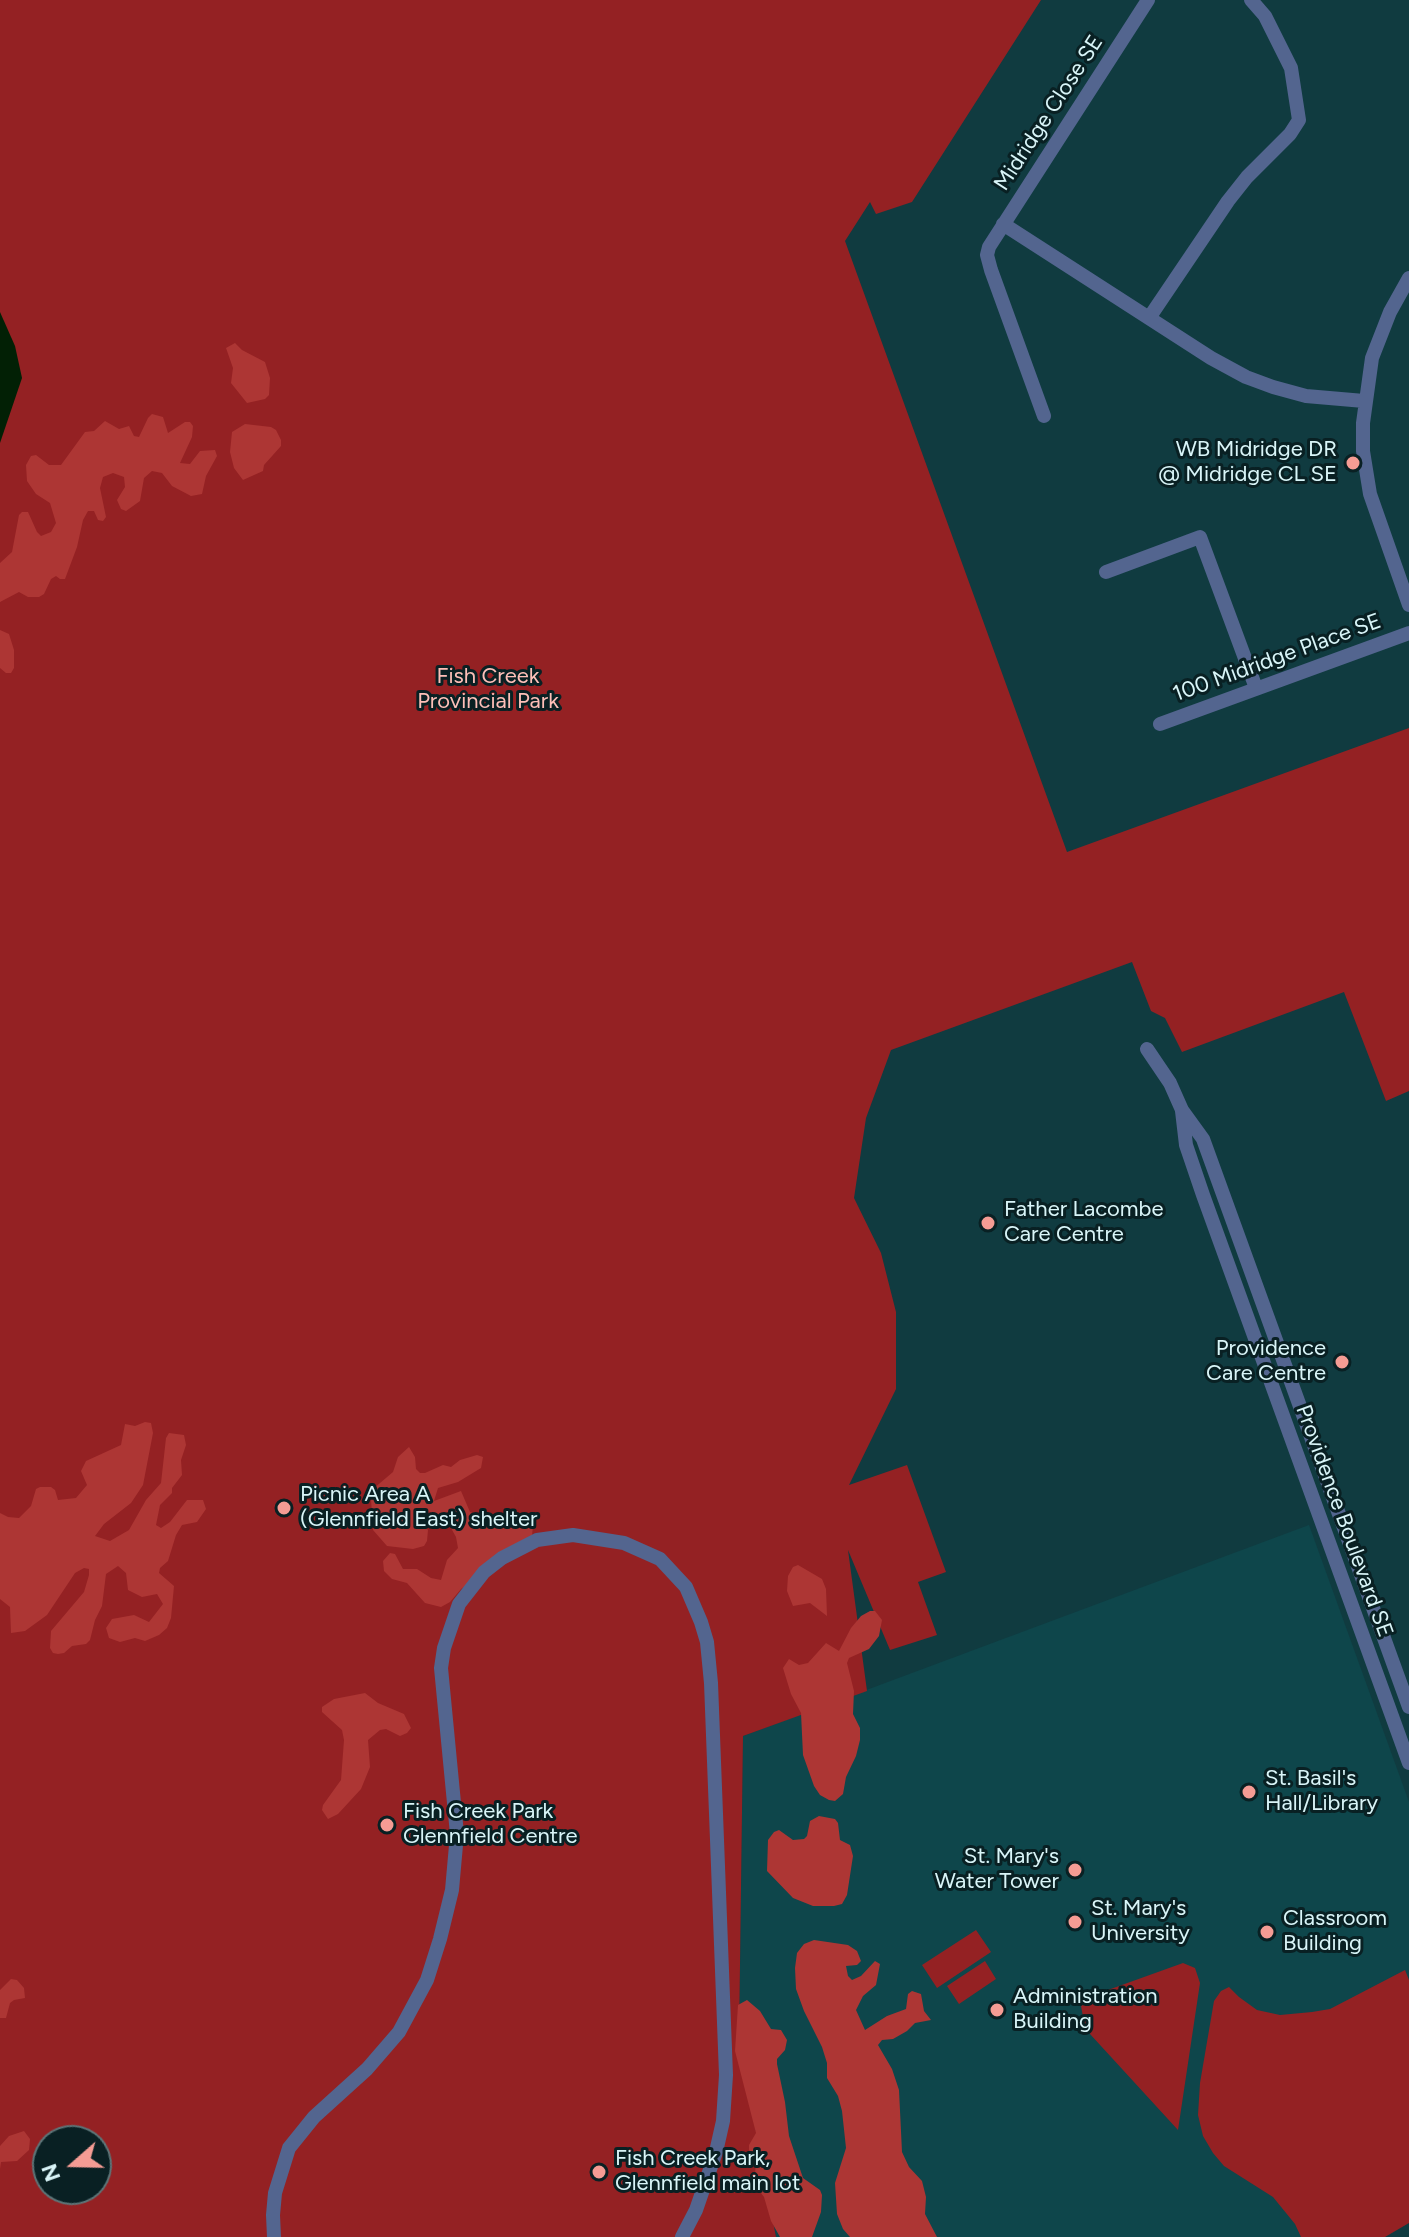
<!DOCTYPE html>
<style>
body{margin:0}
#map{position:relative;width:1409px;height:2237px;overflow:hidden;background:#103b40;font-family:Figtree,sans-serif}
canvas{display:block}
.north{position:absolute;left:32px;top:2125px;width:80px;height:80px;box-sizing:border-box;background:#092023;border:2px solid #5c7578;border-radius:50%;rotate:250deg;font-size:22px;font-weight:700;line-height:32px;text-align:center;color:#d9f5f8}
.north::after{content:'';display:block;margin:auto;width:28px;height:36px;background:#f59c94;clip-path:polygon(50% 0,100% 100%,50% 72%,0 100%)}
</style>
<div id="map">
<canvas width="1409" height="2237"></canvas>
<div class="north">N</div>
</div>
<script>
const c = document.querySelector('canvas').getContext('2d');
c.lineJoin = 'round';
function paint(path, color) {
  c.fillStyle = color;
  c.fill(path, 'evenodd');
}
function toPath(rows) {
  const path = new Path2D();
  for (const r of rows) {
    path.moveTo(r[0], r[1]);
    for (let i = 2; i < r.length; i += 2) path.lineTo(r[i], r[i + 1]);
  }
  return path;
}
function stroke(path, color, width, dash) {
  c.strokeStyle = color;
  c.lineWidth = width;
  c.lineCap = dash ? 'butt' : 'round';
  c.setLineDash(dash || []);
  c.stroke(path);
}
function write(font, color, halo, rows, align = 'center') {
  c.font = font + ' Figtree,sans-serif';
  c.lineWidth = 6;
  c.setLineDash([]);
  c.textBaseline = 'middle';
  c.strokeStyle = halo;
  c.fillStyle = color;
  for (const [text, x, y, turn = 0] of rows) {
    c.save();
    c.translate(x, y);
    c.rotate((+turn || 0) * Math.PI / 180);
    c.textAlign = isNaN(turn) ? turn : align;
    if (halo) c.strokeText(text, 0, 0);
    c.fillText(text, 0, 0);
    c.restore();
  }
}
paint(toPath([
 [1309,1525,1409,1802,1409,2216,1374,2237,776,2237,739,2041,743,1736]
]), '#0e464b');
paint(toPath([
 [0,0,1041,0,912,202,876,214,870,202,845,241,1067,852,1409,728,1409,1091,1386,1101,1344,992,1182,1052,1165,1018,1151,1011,1132,962,891,1050,866,1118,854,1198,881,1253,896,1312,896,1389,849,1485,907,1465,946,1572,918,1582,937,1635,890,1650,848,1550,867,1691,743,1736,739,2041,776,2237,0,2237],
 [48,2141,96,2141,96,2189,48,2189],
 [976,1930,991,1952,937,1988,922,1965],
 [985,1961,996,1979,959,2004,947,1986],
 [1183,1963,1195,1968,1200,1983,1178,2130,1090,2034,1084,2022,1081,2006,1094,1995],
 [1405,1970,1409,1980,1409,2223,1385,2237,1301,2237,1295,2224,1273,2197,1224,2166,1213,2153,1203,2136,1198,2115,1200,2083,1214,2001,1221,1991,1229,1987,1239,1997,1257,2010,1280,2015,1312,2012,1330,2009]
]), '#942123');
paint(toPath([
 [235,343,242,350,265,362,270,378,269,395,265,399,247,403,231,383,233,368,226,348],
 [152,414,163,417,168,433,185,422,190,422,193,426,192,437,180,463,190,464,200,451,215,450,217,456,206,476,202,494,191,496,172,486,162,473,152,471,144,478,140,501,126,511,121,509,117,500,125,487,124,477,113,473,103,477,100,488,106,517,103,521,98,520,94,511,88,511,83,520,77,547,65,579,60,579,56,576,51,579,44,594,39,597,28,597,19,592,0,602,0,563,12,552,19,515,22,512,28,512,37,532,41,536,51,532,56,523,50,503,36,494,27,481,26,465,31,456,36,455,49,465,61,465,85,432,94,431,105,421,119,429,129,426,134,436,139,437,148,418],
 [245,424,271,427,276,430,281,440,281,446,264,465,263,471,243,480,234,468,230,452,232,432],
 [0,630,9,634,14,650,14,668,11,673,6,673,0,668],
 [145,1422,151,1423,153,1433,143,1485,131,1503,104,1524,95,1536,110,1541,129,1530,146,1500,161,1483,166,1438,169,1433,184,1435,186,1445,181,1460,182,1475,172,1488,172,1493,160,1505,156,1525,161,1528,170,1522,187,1500,203,1500,206,1509,197,1522,182,1525,176,1535,168,1561,160,1568,159,1573,174,1586,171,1618,167,1628,159,1635,145,1641,135,1638,120,1642,109,1638,106,1628,112,1619,134,1615,149,1622,163,1604,157,1594,142,1597,128,1590,126,1573,118,1566,106,1574,102,1606,95,1620,90,1640,86,1644,72,1646,64,1653,58,1654,53,1653,50,1648,51,1631,84,1592,89,1575,89,1569,84,1568,75,1573,47,1615,25,1631,11,1633,10,1607,0,1599,0,1513,8,1517,19,1518,31,1506,36,1489,40,1487,51,1487,55,1490,58,1500,76,1498,87,1485,81,1471,86,1461,121,1445,125,1424,135,1426],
 [409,1447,415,1457,416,1469,420,1473,425,1473,443,1465,451,1467,460,1460,477,1455,483,1457,481,1468,458,1482,438,1488,434,1501,461,1491,470,1512,475,1514,495,1521,506,1521,521,1516,531,1520,533,1525,532,1536,461,1589,450,1602,441,1607,425,1603,407,1583,392,1579,384,1571,383,1561,390,1553,395,1554,403,1569,417,1569,431,1578,441,1580,447,1560,458,1548,456,1537,451,1528,429,1511,422,1520,428,1530,427,1541,424,1546,413,1549,387,1546,373,1530,371,1499,373,1489,393,1472,398,1457],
 [798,1565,822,1579,826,1589,827,1616,810,1603,793,1606,787,1591,788,1576,793,1567],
 [870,1611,875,1611,882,1620,879,1636,869,1649,849,1658,847,1663,854,1691,853,1714,860,1728,860,1740,856,1756,846,1777,843,1794,835,1801,829,1800,820,1795,814,1786,803,1755,801,1713,791,1694,783,1668,789,1659,799,1665,808,1663,826,1643,839,1651,851,1628,861,1616],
 [365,1693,378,1703,404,1714,411,1728,407,1733,400,1736,386,1729,380,1730,368,1740,370,1767,361,1789,338,1814,328,1819,322,1810,323,1805,341,1780,344,1740,342,1730,322,1712,322,1707,334,1699],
 [819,1816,835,1819,838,1823,840,1840,850,1845,853,1856,847,1895,842,1904,834,1906,813,1906,793,1898,767,1871,768,1840,774,1832,779,1830,793,1840,804,1839,807,1836,810,1821],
 [814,1940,848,1945,857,1951,861,1961,857,1965,846,1966,848,1976,852,1980,861,1976,875,1961,880,1964,876,1985,863,1996,856,2010,865,2030,887,2016,906,2009,908,1994,912,1991,921,1994,924,2011,931,2020,915,2023,907,2031,893,2039,882,2040,878,2045,892,2069,899,2090,902,2152,909,2167,922,2181,926,2197,925,2214,937,2237,850,2237,843,2229,837,2214,835,2183,846,2148,842,2111,838,2096,827,2078,827,2063,822,2047,804,2011,796,1989,795,1968,797,1953,804,1944],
 [11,1979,17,1980,24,1988,25,1998,14,2000,10,2003,6,2018,0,2018,0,1990],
 [747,2000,760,2011,771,2029,781,2030,787,2040,785,2050,777,2059,777,2064,785,2102,789,2136,803,2178,820,2190,822,2195,821,2212,812,2237,780,2237,771,2221,764,2197,754,2184,756,2163,749,2150,749,2145,756,2133,735,2051,738,2005],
 [24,2131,30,2139,29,2150,17,2161,1,2162,0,2169,0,2146,9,2136]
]), '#ad3634');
paint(toPath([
 [0,312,15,346,22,378,0,443]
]), '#022005');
stroke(toPath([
 [1003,224,1211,358,1246,377,1273,387,1306,396,1364,401],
 [1409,278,1390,312,1372,358,1363,423,1363,451,1370,494,1409,605],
 [1149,318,1228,201,1247,177,1290,134,1299,120,1291,68,1265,16,1251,0],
 [1044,416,991,270,987,255,989,247,1148,0],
 [1106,572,1200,537,1256,688],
 [1160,724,1409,633],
 [1147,1049,1170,1083,1182,1110,1203,1139,1409,1707],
 [1182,1111,1186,1145,1203,1195,1409,1763],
 [274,2237,273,2215,275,2193,289,2148,314,2117,367,2069,399,2032,427,1980,440,1939,452,1890,457,1834,441,1668,444,1648,459,1604,484,1572,502,1558,537,1540,573,1535,624,1543,660,1559,686,1587,701,1622,707,1642,711,1683,726,2075,723,2121,716,2152,696,2210,682,2237]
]), '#53658f', 14);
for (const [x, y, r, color] of [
 [1353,463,8,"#f59c94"],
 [988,1223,8,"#f59c94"],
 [1342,1362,8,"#f59c94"],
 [284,1508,8,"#f59c94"],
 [1249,1792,8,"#f59c94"],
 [387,1825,8,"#f59c94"],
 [1075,1870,8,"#f59c94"],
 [1075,1922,8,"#f59c94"],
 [1267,1932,8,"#f59c94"],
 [997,2010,8,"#f59c94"],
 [599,2172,8,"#f59c94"]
]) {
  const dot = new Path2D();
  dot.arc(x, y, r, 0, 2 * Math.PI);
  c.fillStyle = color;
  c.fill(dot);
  stroke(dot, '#092023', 3);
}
write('22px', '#d9f5f8', '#092023', [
 ["Midridge Close SE",1049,113,-57],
 ["100 Midridge Place SE",1277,658,-20],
 ["Providence Boulevard SE",1344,1521,70]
]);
write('22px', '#d9f5f8', '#092023', [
 ["WB Midridge DR",1337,450,"right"],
 ["@ Midridge CL SE",1337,475,"right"],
 ["Father Lacombe",1004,1210],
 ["Care Centre",1004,1235],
 ["Providence",1326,1349,"right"],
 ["Care Centre",1326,1374,"right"],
 ["Picnic Area A",300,1495],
 ["(Glennfield East) shelter",300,1520],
 ["St. Basil's",1265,1779],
 ["Hall/Library",1265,1804],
 ["Fish Creek Park",403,1812],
 ["Glennfield Centre",403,1837],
 ["St. Mary's",1059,1857,"right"],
 ["Water Tower",1059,1882,"right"],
 ["St. Mary's",1091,1909],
 ["University",1091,1934],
 ["Classroom",1283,1919],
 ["Building",1283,1944],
 ["Administration",1013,1997],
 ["Building",1013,2022],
 ["Fish Creek Park,",615,2159],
 ["Glennfield main lot",615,2184]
], 'left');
write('22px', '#febfb8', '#092023', [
 ["Fish Creek",488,677],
 ["Provincial Park",488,702]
]);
</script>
